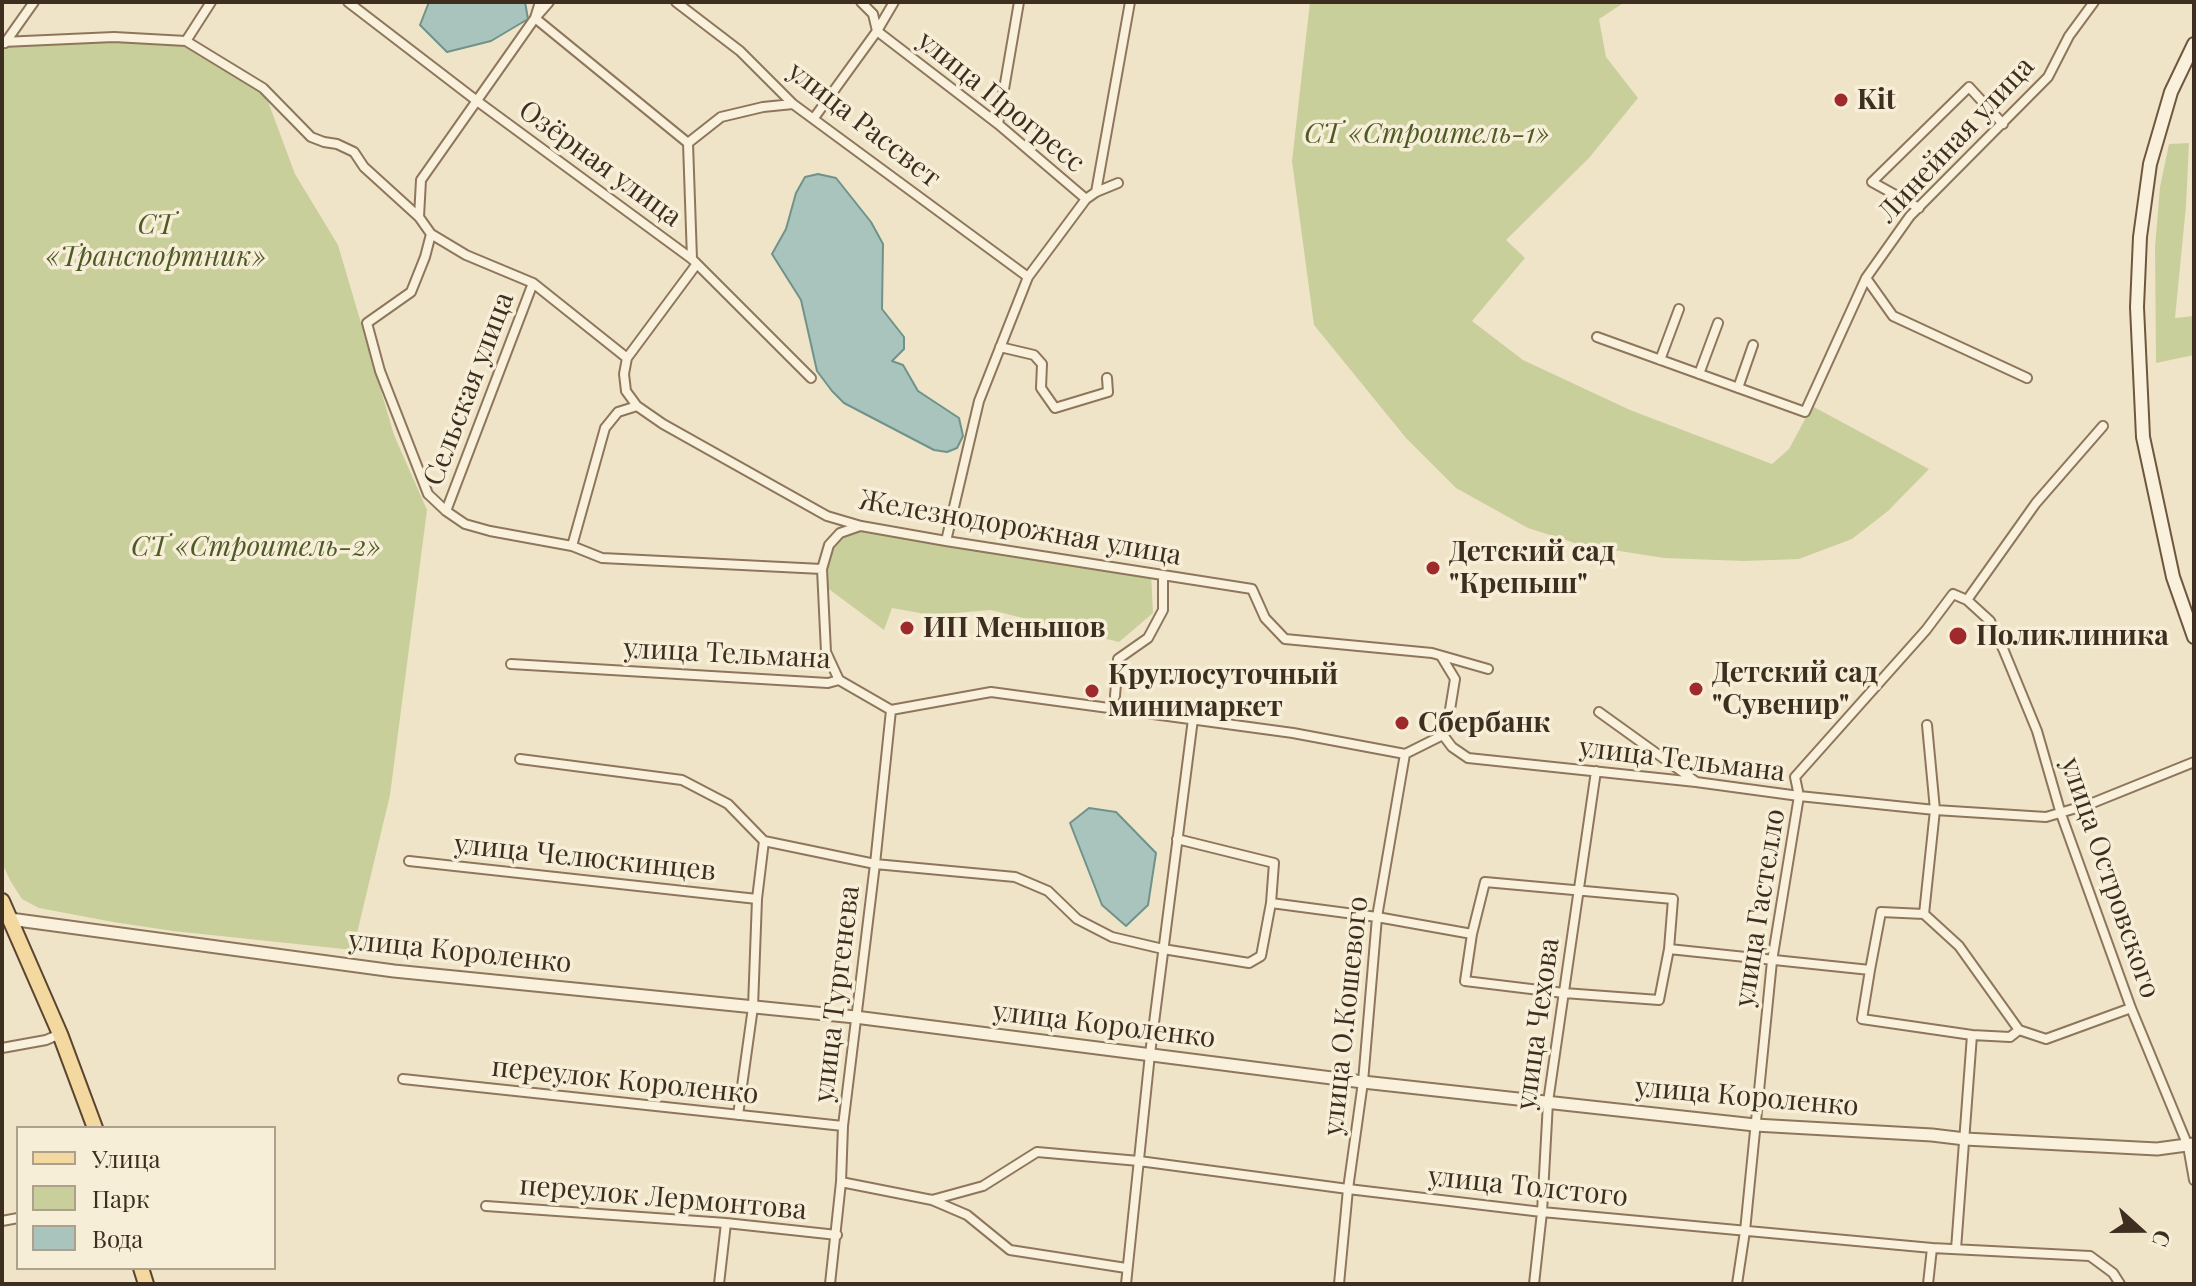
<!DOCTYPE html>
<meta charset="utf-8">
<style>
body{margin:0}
#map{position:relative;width:2196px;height:1286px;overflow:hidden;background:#f0e4c8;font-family:"Playfair Display",serif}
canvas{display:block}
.frame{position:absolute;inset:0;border:4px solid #3d2e20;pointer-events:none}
.legend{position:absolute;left:16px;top:1126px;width:260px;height:144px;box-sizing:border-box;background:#f7eed8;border:2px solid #ada18e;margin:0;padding:10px 14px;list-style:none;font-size:24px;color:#3d2e20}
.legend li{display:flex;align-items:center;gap:16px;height:40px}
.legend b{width:40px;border:2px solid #ada18e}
.north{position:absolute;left:2100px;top:1190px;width:80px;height:80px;-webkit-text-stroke:6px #f7eed8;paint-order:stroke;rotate:111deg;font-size:22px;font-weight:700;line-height:32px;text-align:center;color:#3d2e20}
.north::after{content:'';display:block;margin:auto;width:28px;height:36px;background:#3d2e20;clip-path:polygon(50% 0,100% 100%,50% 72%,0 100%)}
</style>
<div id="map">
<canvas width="2196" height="1286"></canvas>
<div class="frame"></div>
<ul class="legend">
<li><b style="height:10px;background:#f3d9a0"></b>Улица</li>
<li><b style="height:22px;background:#c9cf9b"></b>Парк</li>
<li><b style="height:22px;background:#a9c4bc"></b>Вода</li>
</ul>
<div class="north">С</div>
</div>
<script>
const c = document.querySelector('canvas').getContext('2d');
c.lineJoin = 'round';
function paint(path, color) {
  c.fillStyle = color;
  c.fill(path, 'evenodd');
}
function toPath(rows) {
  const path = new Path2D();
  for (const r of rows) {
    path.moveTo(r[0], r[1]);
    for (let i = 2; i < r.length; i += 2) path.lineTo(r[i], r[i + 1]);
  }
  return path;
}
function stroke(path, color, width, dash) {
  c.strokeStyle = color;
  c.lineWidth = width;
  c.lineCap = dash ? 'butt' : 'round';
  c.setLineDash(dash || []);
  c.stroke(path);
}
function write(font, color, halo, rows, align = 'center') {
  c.font = font + ' "Playfair Display",serif';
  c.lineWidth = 7;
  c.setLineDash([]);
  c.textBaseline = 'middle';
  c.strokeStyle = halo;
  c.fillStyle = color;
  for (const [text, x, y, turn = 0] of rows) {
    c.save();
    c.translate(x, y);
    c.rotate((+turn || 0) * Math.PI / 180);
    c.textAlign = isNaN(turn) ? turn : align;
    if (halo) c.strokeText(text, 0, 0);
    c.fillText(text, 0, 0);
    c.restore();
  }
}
paint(toPath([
 [1310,2,1625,2,1599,19,1606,57,1638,98,1589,158,1506,240,1525,258,1472,321,1523,360,1630,410,1772,464,1789,449,1812,406,1929,469,1888,511,1852,539,1799,559,1744,561,1664,558,1581,545,1528,528,1456,488,1406,438,1314,325,1292,161],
 [114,37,186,41,263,88,295,174,338,245,394,435,427,510,390,795,353,950,173,931,113,922,39,908,22,899,11,882,2,863,2,47],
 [2189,143,2186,206,2175,318,2194,316,2194,355,2156,363,2155,247,2160,187,2169,144],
 [861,526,1151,573,1153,613,1119,642,991,610,931,615,892,608,884,630,826,587,829,559,834,542]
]), '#c9cf9b');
const water = toPath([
 [429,2,525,2,528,19,491,41,447,52,420,25,429,2],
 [818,174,836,178,871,222,883,244,882,309,904,337,904,349,892,361,903,365,918,391,959,418,963,436,957,448,947,452,934,450,844,403,832,391,817,371,801,300,772,254,786,229,796,193,805,177,818,174],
 [1089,808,1116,812,1156,853,1148,905,1126,926,1102,905,1070,823,1089,808]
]);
paint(water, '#a9c4bc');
stroke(water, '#6f938a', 2);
const minor = toPath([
 [348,2,477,101,692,259,811,378],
 [540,2,535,18,688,143],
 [676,2,740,51,793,104,1028,277],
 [861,2,873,14,877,31,998,124,1086,199],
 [186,41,211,2],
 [2,42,114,37,186,41,263,88,311,137,324,142,337,144,354,152,364,167,419,217,431,234,466,255,533,283,627,358,624,374,626,391,637,406,663,424,827,516,861,526,946,541,1252,589,1265,618,1285,639,1432,653,1488,669],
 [5,43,34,2],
 [814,118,877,31,894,2],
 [998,124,1019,2],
 [1096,192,1130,2],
 [1919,208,1872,182,1969,87,2003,124],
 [419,217,421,180,535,18,549,2],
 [431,234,425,257,411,292,367,323,380,371,428,494,446,511,465,524,490,531,572,546,602,558,822,569],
 [692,259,688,143,721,117,763,107,793,104],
 [1866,278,1893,316,2027,378],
 [1597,337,1805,412,1866,278,1910,216,2048,77,2069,36,2094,2],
 [1000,347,1034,355,1042,364,1041,388,1055,408,1108,392,1107,378],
 [627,358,696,265],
 [1660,360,1679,309],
 [1699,374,1718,323],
 [1738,388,1753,345],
 [446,511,533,283],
 [946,541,979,401,1028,277,1086,199,1096,192,1118,183],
 [572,546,605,428,618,412,637,406],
 [1967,600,1990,621,2004,651,2037,731,2061,814,2131,1008,2188,1146,2194,1180],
 [1441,656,1455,679,1448,722,1443,735],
 [511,664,828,683,839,680,891,710,991,692,1293,733,1405,754,1443,735],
 [839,680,826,652,822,569,829,545,840,533,860,526],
 [1115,696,1118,659,1148,638,1163,610,1163,575],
 [1599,712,1695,781],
 [1443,735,1452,747,1468,758,1696,782,1799,796,1935,810,2046,817,2090,804,2194,762],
 [520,759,682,780,728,804,764,841],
 [1177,839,1274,863,1271,903,1377,917,1472,934,1485,882,1673,899,1669,949,1870,970,1862,1019,1972,1035,2010,1037,2019,1030,2046,1039,2131,1008],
 [764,841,875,864,1015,877,1048,891,1077,919,1112,937,1163,949,1249,963,1261,956,1271,903],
 [409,861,757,899],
 [1924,914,1959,946,2019,1030],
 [1472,934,1465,981,1564,993,1659,1000,1669,949],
 [1870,970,1881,912,1924,914,1935,810,1927,725],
 [2,1048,46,1040,60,1034],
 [403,1079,843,1126],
 [738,1115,753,1007,757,899,764,841],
 [841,1182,932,1200,983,1186,1037,1152,1139,1161,1348,1189,1542,1212,1932,1248,2090,1256,2113,1273,2120,1284],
 [932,1200,967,1215,1010,1250,1126,1268],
 [486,1206,726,1223,837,1235],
 [2,1221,18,1218],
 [1956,1249,1972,1035],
 [719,1284,726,1223],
 [830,1284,841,1182,843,1126,875,864,891,710],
 [1126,1284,1150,1054,1193,719],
 [1339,1284,1348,1189,1363,1082,1377,917,1405,754],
 [1534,1284,1542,1212,1548,1102,1596,771],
 [1737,1284,1745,1231,1772,961,1799,796,1795,777,1926,630,1953,594,1967,600,2036,503,2103,426],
 [1928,1284,1932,1248]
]);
const tertiary = toPath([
 [10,919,394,971,855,1017,1363,1082,1755,1125,1932,1135,1965,1139,2157,1149,2194,1144]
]);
const secondary = toPath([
 [2194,44,2171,92,2150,164,2140,237,2137,307,2143,437,2173,577,2194,637]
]);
const primary = toPath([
 [2,901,60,1034,95,1128],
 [141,1268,146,1284]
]);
stroke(minor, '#8d765c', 12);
stroke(tertiary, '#8d765c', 15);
stroke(secondary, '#6f573f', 16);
stroke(primary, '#5b4430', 18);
stroke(minor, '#faf1dc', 8);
stroke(tertiary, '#faf1dc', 11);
stroke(secondary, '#faf1dc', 12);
stroke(primary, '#f3d9a0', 14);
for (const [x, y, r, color] of [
 [1841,100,8,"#9e2a2b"],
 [1433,568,8,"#9e2a2b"],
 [907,628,8,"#9e2a2b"],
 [1958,636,10,"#9e2a2b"],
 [1696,689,8,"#9e2a2b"],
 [1092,691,8,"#9e2a2b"],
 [1402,723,8,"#9e2a2b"]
]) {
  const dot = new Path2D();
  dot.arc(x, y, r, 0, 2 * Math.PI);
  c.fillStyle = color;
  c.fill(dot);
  stroke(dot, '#f7eed8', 3);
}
write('bold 28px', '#3d2e20', '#f7eed8', [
 ["Kit",1857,100],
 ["Детский сад",1449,552],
 ["\"Крепыш\"",1449,584],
 ["ИП Меньшов",923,628],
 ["Поликлиника",1976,636],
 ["Детский сад",1712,673],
 ["\"Сувенир\"",1712,705],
 ["Круглосуточный",1108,675],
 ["минимаркет",1108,707],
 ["Сбербанк",1418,723]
], 'left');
write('28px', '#3d2e20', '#f7eed8', [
 ["улица Прогресс",1001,102,39],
 ["улица Рассвет",864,125,38],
 ["Линейная улица",1956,140,-47],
 ["Озёрная улица",600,164,36],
 ["Сельская улица",469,389,-69],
 ["Железнодорожная улица",1020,528,10],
 ["улица Тельмана",727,654,3],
 ["улица Тельмана",1682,760,7],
 ["улица Челюскинцев",585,858,6],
 ["улица Островского",2110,878,71],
 ["улица Гастелло",1760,908,-81],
 ["улица Короленко",460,952,6],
 ["улица Тургенева",837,994,-83],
 ["улица О.Кошевого",1346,1016,-84],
 ["улица Чехова",1538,1024,-82],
 ["улица Короленко",1104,1025,7],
 ["переулок Короленко",625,1081,6],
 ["улица Короленко",1747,1097,5],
 ["улица Толстого",1528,1187,6],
 ["переулок Лермонтова",663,1198,5]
]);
write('italic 28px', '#4d5a26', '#f7eed8', [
 ["СТ «Строитель-1»",1427,134],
 ["СТ",156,225],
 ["«Транспортник»",156,257],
 ["СТ «Строитель-2»",256,547]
]);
</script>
